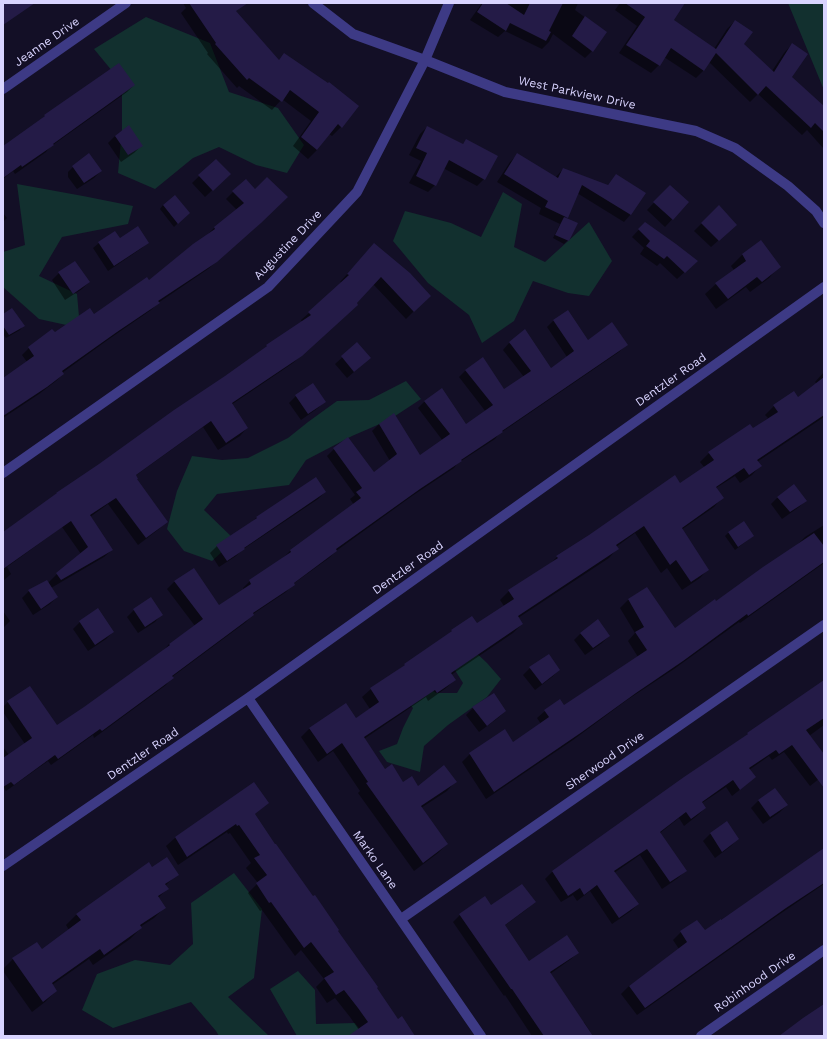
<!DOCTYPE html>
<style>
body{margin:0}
#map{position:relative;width:827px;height:1039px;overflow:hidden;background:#130f26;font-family:"Work Sans",sans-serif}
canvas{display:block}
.frame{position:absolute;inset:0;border:4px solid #d9d4ff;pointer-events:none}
</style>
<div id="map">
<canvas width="827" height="1039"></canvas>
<div class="frame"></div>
</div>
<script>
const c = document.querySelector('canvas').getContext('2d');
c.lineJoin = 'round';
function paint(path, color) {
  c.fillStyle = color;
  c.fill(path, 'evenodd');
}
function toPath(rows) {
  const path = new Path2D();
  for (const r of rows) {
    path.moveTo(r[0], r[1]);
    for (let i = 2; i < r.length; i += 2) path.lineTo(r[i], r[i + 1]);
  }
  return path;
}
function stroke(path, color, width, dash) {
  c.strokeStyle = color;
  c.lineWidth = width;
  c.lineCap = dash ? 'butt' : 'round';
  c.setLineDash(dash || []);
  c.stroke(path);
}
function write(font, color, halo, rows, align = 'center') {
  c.font = font + ' "Work Sans",sans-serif';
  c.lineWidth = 3;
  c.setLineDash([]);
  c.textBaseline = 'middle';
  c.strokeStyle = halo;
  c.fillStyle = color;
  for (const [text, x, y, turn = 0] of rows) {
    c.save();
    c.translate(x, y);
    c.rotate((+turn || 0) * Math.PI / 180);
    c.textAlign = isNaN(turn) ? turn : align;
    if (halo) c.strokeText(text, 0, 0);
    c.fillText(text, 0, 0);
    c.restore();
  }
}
paint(toPath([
 [788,3,824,3,824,90],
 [146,17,210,43,229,92,278,108,304,145,287,173,256,165,219,147,193,158,155,189,118,173,122,129,122,83,94,49],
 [17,184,83,196,133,206,128,224,62,237,39,276,77,294,80,328,39,319,3,287,3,252,25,245],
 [503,192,522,204,514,247,545,262,589,222,612,261,589,296,568,293,533,281,514,321,482,343,469,315,428,283,393,241,405,211,451,223,481,237],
 [406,381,421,399,389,420,352,436,306,460,289,485,217,494,204,510,235,540,212,561,184,551,167,529,177,491,192,456,222,460,248,458,288,438,308,422,337,401,369,400],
 [469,646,487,663,501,679,487,697,448,725,424,746,420,772,387,762,379,751,397,744,403,728,413,708,402,696,411,674,436,693,457,693,463,683,448,659],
 [234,873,262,909,254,978,228,997,268,1035,267,1036,219,1036,216,1031,191,1002,113,1028,82,1010,97,974,135,960,170,965,193,944,191,903],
 [298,971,315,990,316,1024,355,1023,365,1036,297,1036,270,989]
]), '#12302f');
paint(toPath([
 [183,3,232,3,235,12,278,61,284,55,341,127,332,136,329,134,317,150,308,159,293,146,311,121,282,99,272,110,239,86,237,88,207,54,208,53,181,13,186,8],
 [482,3,578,3,575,10,605,32,592,51,585,58,553,34,549,42,542,49,505,31,498,37,470,20],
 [620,3,684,3,673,20,714,49,727,29,735,21,743,44,772,71,784,53,792,44,791,77,824,107,824,149,807,130,802,135,758,94,750,102,709,62,704,70,696,78,664,57,659,65,651,73,619,53,637,26,615,10],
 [134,85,127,92,50,147,46,152,15,174,13,171,3,179,3,147,41,120,45,116],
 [427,127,462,145,466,140,484,179,477,186,443,168,435,185,428,192,409,183,421,161,409,155,420,134],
 [115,136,141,146,134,153,121,162,108,143],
 [517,155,555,178,563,169,607,186,616,175,631,214,624,222,577,193,565,218,568,240,564,244,553,238,560,224,539,214,541,208,497,182,510,162],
 [216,160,229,174,205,197,192,183],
 [75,165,101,171,94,178,77,189,68,177,68,172],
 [670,186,688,202,665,227,647,210],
 [255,190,287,197,253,230,208,269,158,303,151,310,109,339,62,373,63,374,56,381,39,394,3,418,3,380,27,362,22,355,29,348,54,333,94,316,149,281,207,235,214,228,237,210,226,199,233,192],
 [163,205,188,213,174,227,160,209],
 [719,206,728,232,711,247,694,231],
 [3,213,7,218,3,222],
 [645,223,689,268,677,279,660,263,657,266,640,254,644,248,632,237],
 [760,241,779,267,769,278,750,292,746,287,716,309,705,294,716,284,734,270,731,266,742,255],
 [148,242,142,248,108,271,93,248,99,243],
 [367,252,422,303,406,319,373,284,349,312,293,363,231,405,247,428,240,436,218,450,203,427,135,476,136,479,167,521,159,529,138,545,108,504,90,517,112,550,104,557,51,588,57,597,50,604,33,615,22,598,29,591,46,581,48,583,57,574,81,554,62,527,7,567,11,574,3,581,3,533,226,377,263,349,267,346,302,322,301,320,309,313,342,283,340,282],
 [74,262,89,282,82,289,65,300,52,280,59,273],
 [3,315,23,326,20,330,6,338,3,334],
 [554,320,588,341,626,345,619,352,499,434,495,439,458,463,454,468,412,496,336,551,329,558,293,584,286,592,253,614,246,622,172,677,172,678,166,685,94,738,93,735,51,765,48,761,6,791,4,788,3,788,3,747,9,755,25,744,3,712,3,707,8,702,57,727,163,651,169,644,195,626,167,589,174,582,193,569,219,607,244,590,243,588,250,581,283,558,290,551,354,505,350,499,355,495,327,456,334,449,374,473,390,461,372,431,379,424,420,456,443,441,418,408,425,401,465,425,486,412,459,377,466,370,504,390,524,377,503,350,509,343,550,369,567,357,547,327],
 [357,344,362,365,347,378,335,364],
 [824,372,824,417,757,462,760,466,752,475,740,483,735,476,716,488,722,498,714,507,681,530,708,569,700,578,682,590,667,568,661,573,635,533,616,547,617,549,609,558,518,618,522,624,513,633,451,675,455,680,446,688,428,701,426,697,364,739,385,770,403,783,418,787,455,782,447,791,421,808,447,844,438,853,414,871,358,793,360,791,333,751,318,762,301,737,310,728,355,719,370,709,362,697,371,689,447,636,452,631,477,625,504,606,500,600,509,591,548,566,557,557,590,536,680,485,705,468,700,462,709,453,750,426,752,430,768,418,765,415,774,406,798,398,817,384,815,382],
 [296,396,325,401,318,408,301,420,289,403],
 [325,492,318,499,242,550,236,556,219,567,210,553,217,546,252,522,257,517],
 [778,497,806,500,799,507,782,519,771,504],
 [824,525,824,563,740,623,739,622,674,669,627,700,573,740,486,799,462,762,470,754,504,731,513,743,541,724,537,718,545,711,564,707,638,657,628,641,635,633,620,608,628,600,647,589,674,629,715,602,797,545,805,537],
 [729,532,753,536,735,550,725,536],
 [134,610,162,614,155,622,138,633,127,617],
 [3,611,10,621,3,628],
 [80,622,113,632,106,639,88,651,73,629],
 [581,633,609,636,602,643,585,655,574,640],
 [530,668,559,670,552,677,535,690,523,675],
 [824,681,824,725,809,736,824,756,824,775,810,786,784,752,772,760,769,756,749,770,754,777,747,784,732,796,726,787,702,803,705,808,698,815,684,826,679,818,660,833,685,871,678,878,662,889,640,855,614,873,638,904,631,911,612,924,590,891,577,901,573,895,561,902,545,879,552,872,685,778,743,739,748,734],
 [473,708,505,711,498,718,479,732,466,715],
 [254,783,268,803,254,815,337,931,397,1020,414,1036,353,1036,359,1030,350,1017,335,998,327,1003,316,987,324,979,301,950,295,956,262,910,260,911,248,893,258,883,246,868,251,863,230,833,228,834,227,832,178,865,166,846,175,838],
 [774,789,787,805,780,812,763,824,751,808,758,801],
 [727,822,738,838,731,846,715,858,703,841,710,834],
 [824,849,824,884,777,916,637,1015,621,994,629,986,679,949,673,940,681,932,705,931],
 [152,868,177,874,165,886,167,889,158,898,165,907,154,918,140,927,141,928,130,939,93,965,89,959,52,985,56,991,45,1002,32,1012,3,971,3,969,13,959,37,943,42,950,69,930,66,925,77,914],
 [534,902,527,909,504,926,529,962,578,952,571,959,550,974,583,1022,584,1022,593,1036,532,1036,505,995,504,996,453,922,460,915,490,906]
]), '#0007');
paint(toPath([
 [3,3,35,3,3,25],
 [189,3,248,3,236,11,279,60,284,53,328,83,329,82,359,106,342,128,338,124,317,150,301,137,319,112,290,90,282,102,249,78,247,80,215,44,216,43],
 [483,3,506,3,524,15,530,3,563,3,549,31,551,32,546,41,510,23,506,31,477,12],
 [625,3,685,3,674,20,716,49,735,20,753,32,744,44,774,72,792,43,808,54,792,77,824,106,824,132,815,123,811,128,766,86,758,95,716,53,704,71,671,48,660,66,626,45,645,17],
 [585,16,607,32,593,52,572,36],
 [119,63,135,85,53,144,54,145,22,167,21,165,3,178,3,146,45,116,44,115],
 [129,125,143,146,128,155,115,136],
 [427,126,463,144,466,139,498,156,485,180,449,160,436,186,416,176,427,153,416,148],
 [89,153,102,171,84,183,72,166],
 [517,153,558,178,563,168,608,185,616,174,646,193,631,215,582,185,568,218,545,207,548,201,504,174],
 [216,159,231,174,213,191,198,175],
 [267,177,288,197,261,223,217,262,158,301,160,303,117,332,62,371,64,374,47,387,3,416,3,378,34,356,28,347,52,329,55,332,90,308,94,314,147,277,149,280,193,244,215,229,214,227,244,203,232,191,246,179,255,189],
 [670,185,689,202,673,220,653,202],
 [175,195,190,213,178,224,163,205],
 [719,205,737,225,719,241,701,223],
 [564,217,578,223,569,241,555,235],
 [645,222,676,244,698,261,685,273,667,256,664,259,646,246,650,241,638,229],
 [138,226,149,243,114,266,98,242,115,231,120,238],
 [761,240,781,267,762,282,757,277,728,299,715,283,746,261,742,254],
 [374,243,410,273,431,296,414,312,381,277,357,303,358,305,302,356,232,403,248,428,226,443,211,421,136,475,138,479,137,479,168,522,146,538,116,498,90,515,113,550,61,580,56,573,88,547,71,521,3,569,3,532,57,493,56,493,99,464,174,410,225,376,267,346,266,345,311,315,308,312,349,275,347,274],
 [75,261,90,282,73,294,58,272],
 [12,308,25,326,9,335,3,326,3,314],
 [568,310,588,340,612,322,628,345,502,431,503,432,461,460,462,461,420,489,336,549,337,551,294,583,295,585,253,613,254,615,172,676,174,678,102,731,100,729,58,759,55,755,14,785,11,782,3,787,3,758,32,738,7,701,30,686,57,725,84,707,170,645,169,644,203,619,174,581,194,568,219,605,251,584,249,580,291,552,290,550,361,498,356,492,362,488,333,448,348,437,374,472,397,454,379,424,394,413,420,455,450,434,424,401,442,388,466,424,493,405,465,370,483,357,504,389,531,371,509,342,525,329,551,368,574,351,553,320],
 [357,342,371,358,354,372,341,356],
 [824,377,824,415,757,460,762,466,749,475,744,468,716,487,724,498,682,528,709,570,691,582,676,560,670,565,644,526,616,545,619,549,518,616,523,624,451,673,456,680,437,693,435,690,364,737,385,769,392,764,403,782,412,776,418,786,444,765,457,782,421,806,448,844,423,863,366,783,368,782,342,743,327,754,309,728,346,703,356,718,379,702,370,688,405,665,404,664,452,631,451,630,472,616,477,623,514,599,508,590,558,558,556,556,589,535,675,475,680,483,714,460,708,452,750,424,753,428,778,412,773,405,794,391,798,397],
 [313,383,326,402,308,414,295,395],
 [316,477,326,492,244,548,245,549,227,561,216,545,257,518,256,517],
 [794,484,807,501,790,512,777,497],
 [744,521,754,536,738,547,728,532],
 [814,533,824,546,824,562,748,616,747,614,683,661,636,693,582,732,494,792,469,753,505,729,513,742,549,717,544,710,560,699,564,705,647,650,635,632,644,627,628,599,647,587,675,628,715,599,716,601,763,567],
 [47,580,58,597,41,609,28,590],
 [151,597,163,615,145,627,133,609],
 [98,608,114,632,95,645,79,621],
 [598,619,610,636,593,648,580,633],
 [549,654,560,670,542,684,529,667],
 [824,680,824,718,806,730,824,754,824,788,792,745,779,754,776,750,749,768,756,777,740,790,733,780,702,802,706,808,691,819,686,812,660,832,687,871,670,882,647,849,614,871,639,904,619,918,597,885,584,895,580,888,568,896,552,871,684,777,748,734,747,733],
 [494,693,506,711,487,726,472,707],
 [254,782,269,803,255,814,275,844,276,844,313,896,315,895,339,930,338,931,378,987,377,988,398,1019,402,1016,415,1036,348,1036,368,1022,358,1008,344,990,336,995,324,978,334,972,311,942,304,948,271,902,269,903,256,883,267,875,254,858,260,855,239,825,237,826,236,824,187,857,175,837],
 [775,788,788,805,770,817,758,800],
 [727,821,739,839,722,852,710,833],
 [824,848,824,883,786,908,645,1008,629,986,687,942,680,931,697,920,705,930,721,919,721,920],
 [167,857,179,875,165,884,169,889,158,896,166,908,140,925,142,928,104,955,100,949,52,983,57,991,43,1002,12,958,37,942,42,949,81,920,76,914,149,862,152,867],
 [522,884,536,902,505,925,529,961,567,935,579,953,550,972,593,1036,544,1036,512,989,511,989,459,914,485,896,491,905],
 [824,1004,824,1036,779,1036,803,1018]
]), '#241b47');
stroke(toPath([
 [313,3,353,34,425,60,505,92,696,131,735,148,788,186,816,211,824,223],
 [3,89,126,3],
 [3,473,268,287,357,192,425,60,449,3],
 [248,698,481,1036],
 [3,866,248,698,824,287],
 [401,919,824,625],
 [701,1036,824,950]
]), '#3d3a85', 10);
write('12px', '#d9d4ff', '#130f26', [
 ["Jeanne Drive",47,42,-35],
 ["West Parkview Drive",577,93,12],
 ["Augustine Drive",288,245,-46],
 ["Dentzler Road",671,380,-35],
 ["Dentzler Road",408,568,-35],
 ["Dentzler Road",143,754,-34],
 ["Sherwood Drive",605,761,-35],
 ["Marko Lane",375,860,55],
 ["Robinhood Drive",755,982,-35]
]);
</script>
